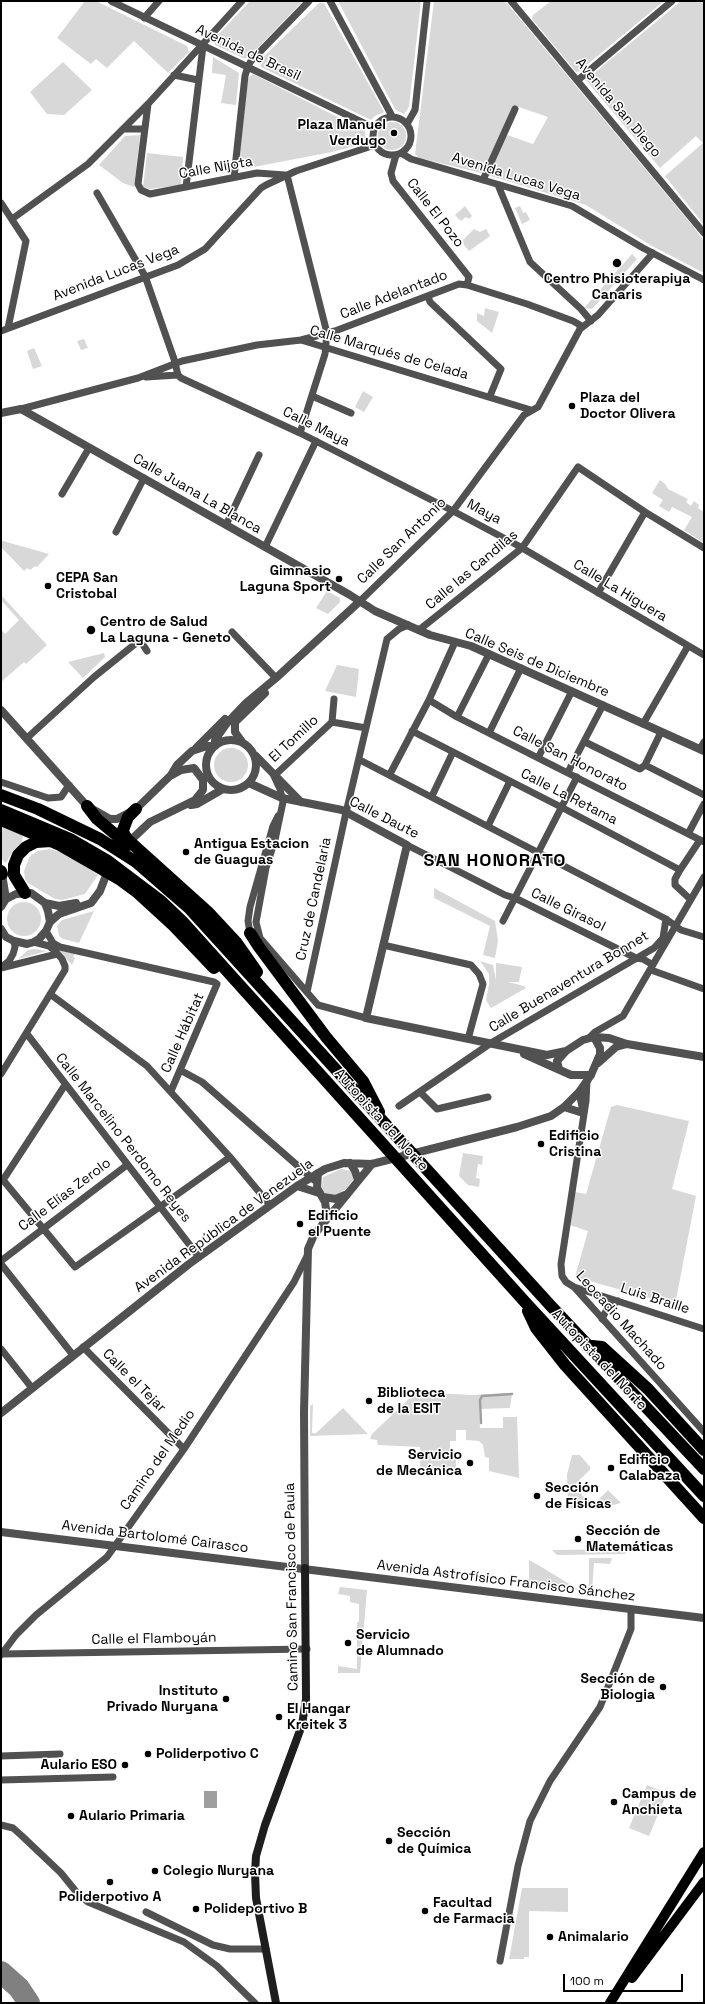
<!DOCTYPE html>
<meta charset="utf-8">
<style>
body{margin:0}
#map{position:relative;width:705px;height:2004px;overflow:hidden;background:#fff;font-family:"Space Grotesk",sans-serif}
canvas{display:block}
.frame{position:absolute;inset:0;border:2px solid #000;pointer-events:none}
.scale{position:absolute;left:563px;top:1974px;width:120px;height:18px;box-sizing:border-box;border:2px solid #000;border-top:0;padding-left:5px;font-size:12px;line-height:14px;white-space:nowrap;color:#000;-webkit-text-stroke:3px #fff;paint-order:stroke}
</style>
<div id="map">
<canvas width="705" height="2004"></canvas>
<div class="frame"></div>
<div class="scale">100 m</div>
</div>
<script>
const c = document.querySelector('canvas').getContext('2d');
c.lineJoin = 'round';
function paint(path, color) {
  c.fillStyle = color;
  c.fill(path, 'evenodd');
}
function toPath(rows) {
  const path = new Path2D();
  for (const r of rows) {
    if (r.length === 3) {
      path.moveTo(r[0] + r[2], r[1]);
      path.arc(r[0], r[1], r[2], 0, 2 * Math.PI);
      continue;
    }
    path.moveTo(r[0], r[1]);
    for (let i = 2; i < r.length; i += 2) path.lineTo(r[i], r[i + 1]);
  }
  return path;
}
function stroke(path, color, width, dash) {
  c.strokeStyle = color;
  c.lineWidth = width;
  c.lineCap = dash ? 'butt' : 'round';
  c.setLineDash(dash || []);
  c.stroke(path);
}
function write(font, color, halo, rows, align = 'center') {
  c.font = font + ' "Space Grotesk",sans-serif';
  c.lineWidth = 3;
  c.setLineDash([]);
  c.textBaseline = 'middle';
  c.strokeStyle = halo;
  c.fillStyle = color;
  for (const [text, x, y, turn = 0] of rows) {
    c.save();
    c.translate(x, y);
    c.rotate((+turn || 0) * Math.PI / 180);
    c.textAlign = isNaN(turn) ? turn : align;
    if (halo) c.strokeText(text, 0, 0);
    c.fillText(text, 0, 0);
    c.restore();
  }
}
paint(toPath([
 [85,1,96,1,187,46,189,52,168,73,134,41,107,68,96,59,91,64,57,38],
 [250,1,303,1,248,58,243,58,215,45,214,39],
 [338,1,421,1,409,107,404,114,395,109],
 [434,1,505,1,692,225,704,241,704,273,652,246,586,205,488,175,507,135,533,144,548,117,513,105,484,171,481,173,419,158,415,154],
 [551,1,664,1,577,73,532,19,533,15],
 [681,1,704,1,704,225,665,176,703,143,696,136,660,168,586,80],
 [319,3,324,3,384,112,375,116,371,120,261,67,260,60],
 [213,57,239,73,236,105,221,103,226,75,212,73],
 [63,62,92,90,64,115,47,114,30,92],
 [253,74,365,131,366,143,332,152,269,164,244,169,238,166,248,80,250,76],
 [392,136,14],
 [140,135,134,187,123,183,99,165,125,136],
 [147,153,183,157,181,185,150,189,143,187],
 [465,206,472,216,469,219,466,217,461,221,455,215],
 [520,206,523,213,526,212,530,220,522,224,515,208],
 [474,229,480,232,486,229,490,236,469,251,464,245,463,240],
 [632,254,637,259,592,309,584,308],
 [485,308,499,312,492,333,477,321,477,313,484,316],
 [84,339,88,348,81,350,77,341],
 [34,348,42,366,33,369,27,351],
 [363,391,373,397,364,412,355,407],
 [660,480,666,485,668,489,688,499,686,502,691,506,694,501,699,505,698,508,704,512,704,543,684,530,692,517,672,507,669,512,659,506,663,500,652,493],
 [2,541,3,541,49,554,37,567,35,566,30,570,27,568,24,571,1,547],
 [327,591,340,598,340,602,328,614,316,608],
 [1,595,47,645,26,664,24,662,1,682,1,629,5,634,19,620,1,600],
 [104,653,105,657,83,678,68,662],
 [337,665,359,669,356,697,325,691],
 [231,765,17],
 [1,825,21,833,23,836,21,844,13,851,6,863,3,861,1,855],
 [50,849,67,854,98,875,85,894,62,900,55,899,28,883,25,879,24,871,30,856,38,851],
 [434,888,495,921,498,941,495,958,483,955,490,926,434,898],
 [24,919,17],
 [94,911,79,943,63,939,59,936,57,926,62,920],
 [35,949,47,951,18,959,28,950],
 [58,950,75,954,73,957,75,958,72,965],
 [480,961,493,965,496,980,496,963,522,967,519,982,508,982,524,986,526,988,491,1008,486,1000,489,984,489,974],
 [617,1105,689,1121,672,1189,696,1196,675,1305,575,1277,588,1231,570,1225,575,1192,586,1194,611,1107],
 [463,1153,483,1156,482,1165,478,1164,476,1178,480,1179,479,1187,468,1185,459,1176],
 [341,1169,351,1171,354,1176,353,1180,347,1188,337,1195,326,1195,321,1190,323,1177],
 [416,1392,472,1395,512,1393,510,1408,479,1409,480,1428,503,1428,503,1417,517,1417,519,1478,489,1471,489,1458,485,1457,483,1445,479,1441,466,1440,466,1430,456,1430,456,1441,450,1441,450,1450,456,1451,456,1474,450,1474,450,1478,445,1470,420,1470,420,1447,378,1445,377,1440,370,1439,372,1434],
 [313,1404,312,1433,316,1433,343,1408,368,1434,310,1436,310,1406],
 [572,1455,580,1455,590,1467,590,1470,576,1483,581,1490,582,1496,587,1498,594,1504,608,1490,621,1503,598,1509,572,1509,568,1505,567,1475],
 [629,1549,625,1554,557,1555,552,1550],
 [589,1558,612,1558,610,1564,594,1563,592,1591,589,1591],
 [529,1560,545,1569,579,1590,529,1584],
 [340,1587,367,1590,360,1673,338,1673,338,1666,357,1669,357,1623,359,1621,359,1604,350,1602,350,1596,338,1594],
 [647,1785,667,1793,649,1836,629,1828],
 [522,1888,568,1888,568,1912,529,1911,529,1957,524,1957,524,1959,509,1959]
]), '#d8d8d8');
paint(toPath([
 [204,1791,217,1791,217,1808,204,1808]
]), '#9f9f9f');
stroke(toPath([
 [481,1423,480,1400,482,1396,512,1394]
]), '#9f9f9f', 2.5);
stroke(toPath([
 [1,1972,19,1988,29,2003]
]), '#808080', 22);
stroke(toPath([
 [111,1,374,128],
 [330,1,392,116],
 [511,1,704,233],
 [144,18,159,1],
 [174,75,198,80],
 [578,80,672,1],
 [148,104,138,184,141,190,150,194,257,173,285,175],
 [392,136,19],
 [407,124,415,110,427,1],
 [124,129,144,129],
 [401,153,411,159,572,206,643,248,704,280],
 [396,155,391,173,393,181,469,277,467,285],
 [287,175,327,333,325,354,300,433],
 [234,177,245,76,248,66,251,61,309,1],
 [483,180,515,109],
 [498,185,530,262,581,309,591,321],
 [186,187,203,46],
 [97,193,145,276,174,359,178,375,181,378,300,433,453,511,517,545,704,655],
 [1,203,26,241,8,328],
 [12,219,88,164,148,104,242,1],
 [428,296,430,302,501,369,490,396],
 [1,331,178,265,205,249,261,188,266,185,296,171,375,145],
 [301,340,335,331,459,284,467,285,527,304,573,321,580,325,580,329],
 [146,377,178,375],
 [312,396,351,413],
 [21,409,138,378,182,361,257,345,301,340,531,410],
 [62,494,89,448],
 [226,525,259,455],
 [116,532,144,478],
 [265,547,316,441],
 [598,593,645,512],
 [359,602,453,511,524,415,538,407,580,329,598,315,653,253],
 [419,630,522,548,578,467,645,512,704,548],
 [232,632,276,678],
 [334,699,332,722,274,776,280,789,283,802,275,840,266,868,256,922,260,938,318,1005,366,1018],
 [429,700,457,717,704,842],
 [457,717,489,654],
 [332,722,366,728],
 [643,724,688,646],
 [412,731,561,807,680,870,675,879,675,885,690,899],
 [489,733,521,668],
 [27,738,94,677,140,640,147,651],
 [585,742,640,769,645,765,704,795],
 [700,749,704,742],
 [538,758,572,691],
 [360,760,666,919,681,930,704,937],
 [645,765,661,732],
 [568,772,603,705],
 [390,774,429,700,455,642],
 [1,782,48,798,61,797,69,785],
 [432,796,453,752],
 [488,826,510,781],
 [688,834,704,804],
 [407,845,505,895,515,898,636,958,643,959,653,965],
 [680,870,700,840],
 [503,921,577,777],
 [46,931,53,943,60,947,214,982,217,984,171,1091],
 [250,933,248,921,250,907,273,826,278,816],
 [383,945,471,965,479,974,483,984,468,1039],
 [3,966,9,961,13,954,15,947,14,941],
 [1,968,57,954],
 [651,970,704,989],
 [307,992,345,817,387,639,399,629,408,625],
 [50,994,147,1066,230,1157,270,1205],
 [27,1034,199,1257],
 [589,1038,595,1032,623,1016,704,877],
 [180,1070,202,1082,314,1180],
 [1,1074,65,970,65,966,62,959,54,950,49,946,34,942],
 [587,1081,586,1101,561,1264,562,1276,566,1282,574,1287,704,1432],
 [65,1085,3,1180,75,1267,230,1157],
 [579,1092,583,1112],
 [421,1093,437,1109,488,1097],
 [399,1106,491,1043,654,948,663,938,666,919],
 [1,1261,127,1165],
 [1,1264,73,1355],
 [574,1287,704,1329],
 [602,1319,607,1309,618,1301],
 [83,1347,184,1449],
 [1,1349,32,1388],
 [2,1654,307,1649],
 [1,1655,16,1635,36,1615,107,1557,184,1449,294,1282,307,1256],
 [1,1756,60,1754],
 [1,1780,113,1777],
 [1,1825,13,1828,22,1836,61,1873,78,1894,88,1902,184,1942,217,1966,255,2003],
 [146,1912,213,1945,230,1949,266,1949],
 [500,1961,518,1866,530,1821,550,1781,600,1707,631,1629,631,1609]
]), '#515151', 7);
stroke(toPath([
 [1,413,21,409,350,595,375,611,430,635,471,646,704,751],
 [1,710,87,806,110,819,117,819,136,809,171,775,177,765,192,751,207,746,215,746],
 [231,765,25],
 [243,743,235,732,235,722,265,693],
 [215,746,215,740,227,723,246,703,276,678,359,602],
 [196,748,225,719],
 [256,756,301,802],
 [249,783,282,798,342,810,407,845,366,1018,547,1055,566,1051],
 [191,805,197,804,223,789],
 [132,839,150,822,195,800,203,790,203,780,194,768,181,770,172,775],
 [2,874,6,899],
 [45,903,59,906,76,903],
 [1,907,6,899,16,894,31,893,45,903,48,911,50,922],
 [1,929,6,937,14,941,27,944,34,942,39,939,46,931,50,922,59,914,91,903,100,891,105,878],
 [524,1054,571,1075,591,1075],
 [598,1063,616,1047,627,1044],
 [559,1069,557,1061,566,1051,583,1040,594,1037,609,1038,627,1044,704,1057],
 [564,1107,583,1113],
 [350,1163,355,1171,358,1180],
 [318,1173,317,1188,325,1202,326,1209,323,1222],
 [297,1186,319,1193],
 [323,1197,336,1199,345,1195],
 [1,1413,189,1264,297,1186,325,1169,344,1163,372,1164,517,1127,551,1116,564,1107,579,1092,591,1075,600,1054,600,1048,594,1037],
 [1,1532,704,1618],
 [305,1568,304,1412,308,1249,314,1235,372,1164]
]), '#515151', 8);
stroke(toPath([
 [276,2003,256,1898,255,1873,256,1856,265,1825,302,1725,306,1699,305,1568]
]), '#1e1e1e', 8);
stroke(toPath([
 [632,1978,704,1882],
 [610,2003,704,1852]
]), '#000', 10);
stroke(toPath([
 [1,795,38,809,100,839,136,862,189,908,550,1305,704,1469],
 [87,806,97,819,128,845],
 [136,809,128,817,123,830,124,834,128,840,209,913,236,942,257,972],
 [1,810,70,839,108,861,161,901,182,921,525,1302,704,1496],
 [1,820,60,845,119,879,138,893,174,926,214,968],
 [1,871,2,874],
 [25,893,14,875,14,865,18,855,26,847,36,842,51,841],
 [250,933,259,947,326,1037,363,1081,379,1112],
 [528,1311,536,1328,565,1365,704,1518],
 [592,1346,602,1347,648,1389,704,1450]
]), '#000', 12);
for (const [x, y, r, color] of [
 [394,133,4,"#000"],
 [617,263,5,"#000"],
 [572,406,4,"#000"],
 [339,579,4,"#000"],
 [48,586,4,"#000"],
 [91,630,5,"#000"],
 [186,852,4,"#000"],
 [541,1144,4,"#000"],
 [300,1224,4,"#000"],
 [369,1401,4,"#000"],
 [470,1463,4,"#000"],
 [611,1468,4,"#000"],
 [537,1496,4,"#000"],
 [578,1539,4,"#000"],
 [348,1643,4,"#000"],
 [663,1687,4,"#000"],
 [226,1699,4,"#000"],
 [279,1717,4,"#000"],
 [148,1754,4,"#000"],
 [125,1765,4,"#000"],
 [614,1802,4,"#000"],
 [71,1816,4,"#000"],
 [389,1841,4,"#000"],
 [155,1871,4,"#000"],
 [110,1882,4,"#000"],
 [196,1909,4,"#000"],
 [425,1911,4,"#000"],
 [550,1937,4,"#000"]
]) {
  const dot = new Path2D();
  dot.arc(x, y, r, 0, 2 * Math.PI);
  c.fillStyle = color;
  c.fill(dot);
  stroke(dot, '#fff', 1.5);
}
write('14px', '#000', '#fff', [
 ["Avenida de Brasil",248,53,25],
 ["Avenida San Diego",618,108,50],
 ["Calle Nijota",216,168,-10],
 ["Avenida Lucas Vega",516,177,17],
 ["Calle El Pozo",435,213,52],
 ["Avenida Lucas Vega",116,273,-21],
 ["Calle Adelantado",394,295,-21],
 ["Calle Marqués de Celada",389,353,16],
 ["Calle Maya",316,427,26],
 ["Calle Juana La Blanca",197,494,30],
 ["Maya",484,512,28],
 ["Calle San Antonio",402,541,-44],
 ["Calle las Candilas",472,570,-40],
 ["Calle La Higuera",620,591,31],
 ["Calle Seis de Diciembre",537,663,23],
 ["El Tomillo",294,739,-43],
 ["Calle San Honorato",570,759,27],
 ["Calle La Retama",569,797,27],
 ["Calle Daute",384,818,27],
 ["Cruz de Candelaria",314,899,-78],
 ["Calle Girasol",568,910,26],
 ["Calle Buenaventura Bonnet",569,982,-31],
 ["Calle Hábitat",183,1033,-66],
 ["Autopista del Norte",381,1120,48],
 ["Calle Marcelino Perdomo Reyes",123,1138,52],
 ["Calle Elías Zerolo",65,1195,-37],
 ["Avenida República de Venezuela",224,1226,-36],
 ["Luis Braille",655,1299,18],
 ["Leocadio Machado",621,1321,48],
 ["Autopista del Norte",599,1360,47],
 ["Calle el Tejar",134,1381,45],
 ["Camino del Medio",158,1460,-55],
 ["Avenida Bartolomé Cairasco",155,1537,7],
 ["Avenida Astrofísico Francisco Sánchez",506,1581,7],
 ["Camino San Francisco de Paula",292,1587,-91],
 ["Calle el Flamboyán",154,1639,-1]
]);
write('bold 14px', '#000', '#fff', [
 ["Plaza Manuel",386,125,"right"],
 ["Verdugo",386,141,"right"],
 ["Centro Phisioterapiya",617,279,"center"],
 ["Canaris",617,295,"center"],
 ["Plaza del",580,398],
 ["Doctor Olivera",580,414],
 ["Gimnasio",331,571,"right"],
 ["Laguna Sport",331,587,"right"],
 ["CEPA San",56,578],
 ["Cristobal",56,594],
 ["Centro de Salud",100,622],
 ["La Laguna - Geneto",100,638],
 ["Antigua Estacion",194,844],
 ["de Guaguas",194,860],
 ["Edificio",549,1136],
 ["Cristina",549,1152],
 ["Edificio",308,1216],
 ["el Puente",308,1232],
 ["Biblioteca",377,1393],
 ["de la ESIT",377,1409],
 ["Servicio",462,1455,"right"],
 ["de Mecánica",462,1471,"right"],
 ["Edificio",619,1460],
 ["Calabaza",619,1476],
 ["Sección",545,1488],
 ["de Físicas",545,1504],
 ["Sección de",586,1531],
 ["Matemáticas",586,1547],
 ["Servicio",356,1635],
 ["de Alumnado",356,1651],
 ["Sección de",655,1679,"right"],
 ["Biologia",655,1695,"right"],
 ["Instituto",218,1691,"right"],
 ["Privado Nuryana",218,1707,"right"],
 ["El Hangar",287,1709],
 ["Kreitek 3",287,1725],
 ["Poliderpotivo C",156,1754],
 ["Aulario ESO",117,1765,"right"],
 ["Campus de",622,1794],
 ["Anchieta",622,1810],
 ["Aulario Primaria",79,1816],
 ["Sección",397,1833],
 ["de Química",397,1849],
 ["Colegio Nuryana",163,1871],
 ["Poliderpotivo A",110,1897,"center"],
 ["Facultad",433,1903],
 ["de Farmacia",433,1919],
 ["Polideportivo B",204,1909],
 ["Animalario",558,1937]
], 'left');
c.letterSpacing = '1px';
write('bold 18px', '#000', '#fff', [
 ["SAN HONORATO",495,861]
]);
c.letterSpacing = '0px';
</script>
